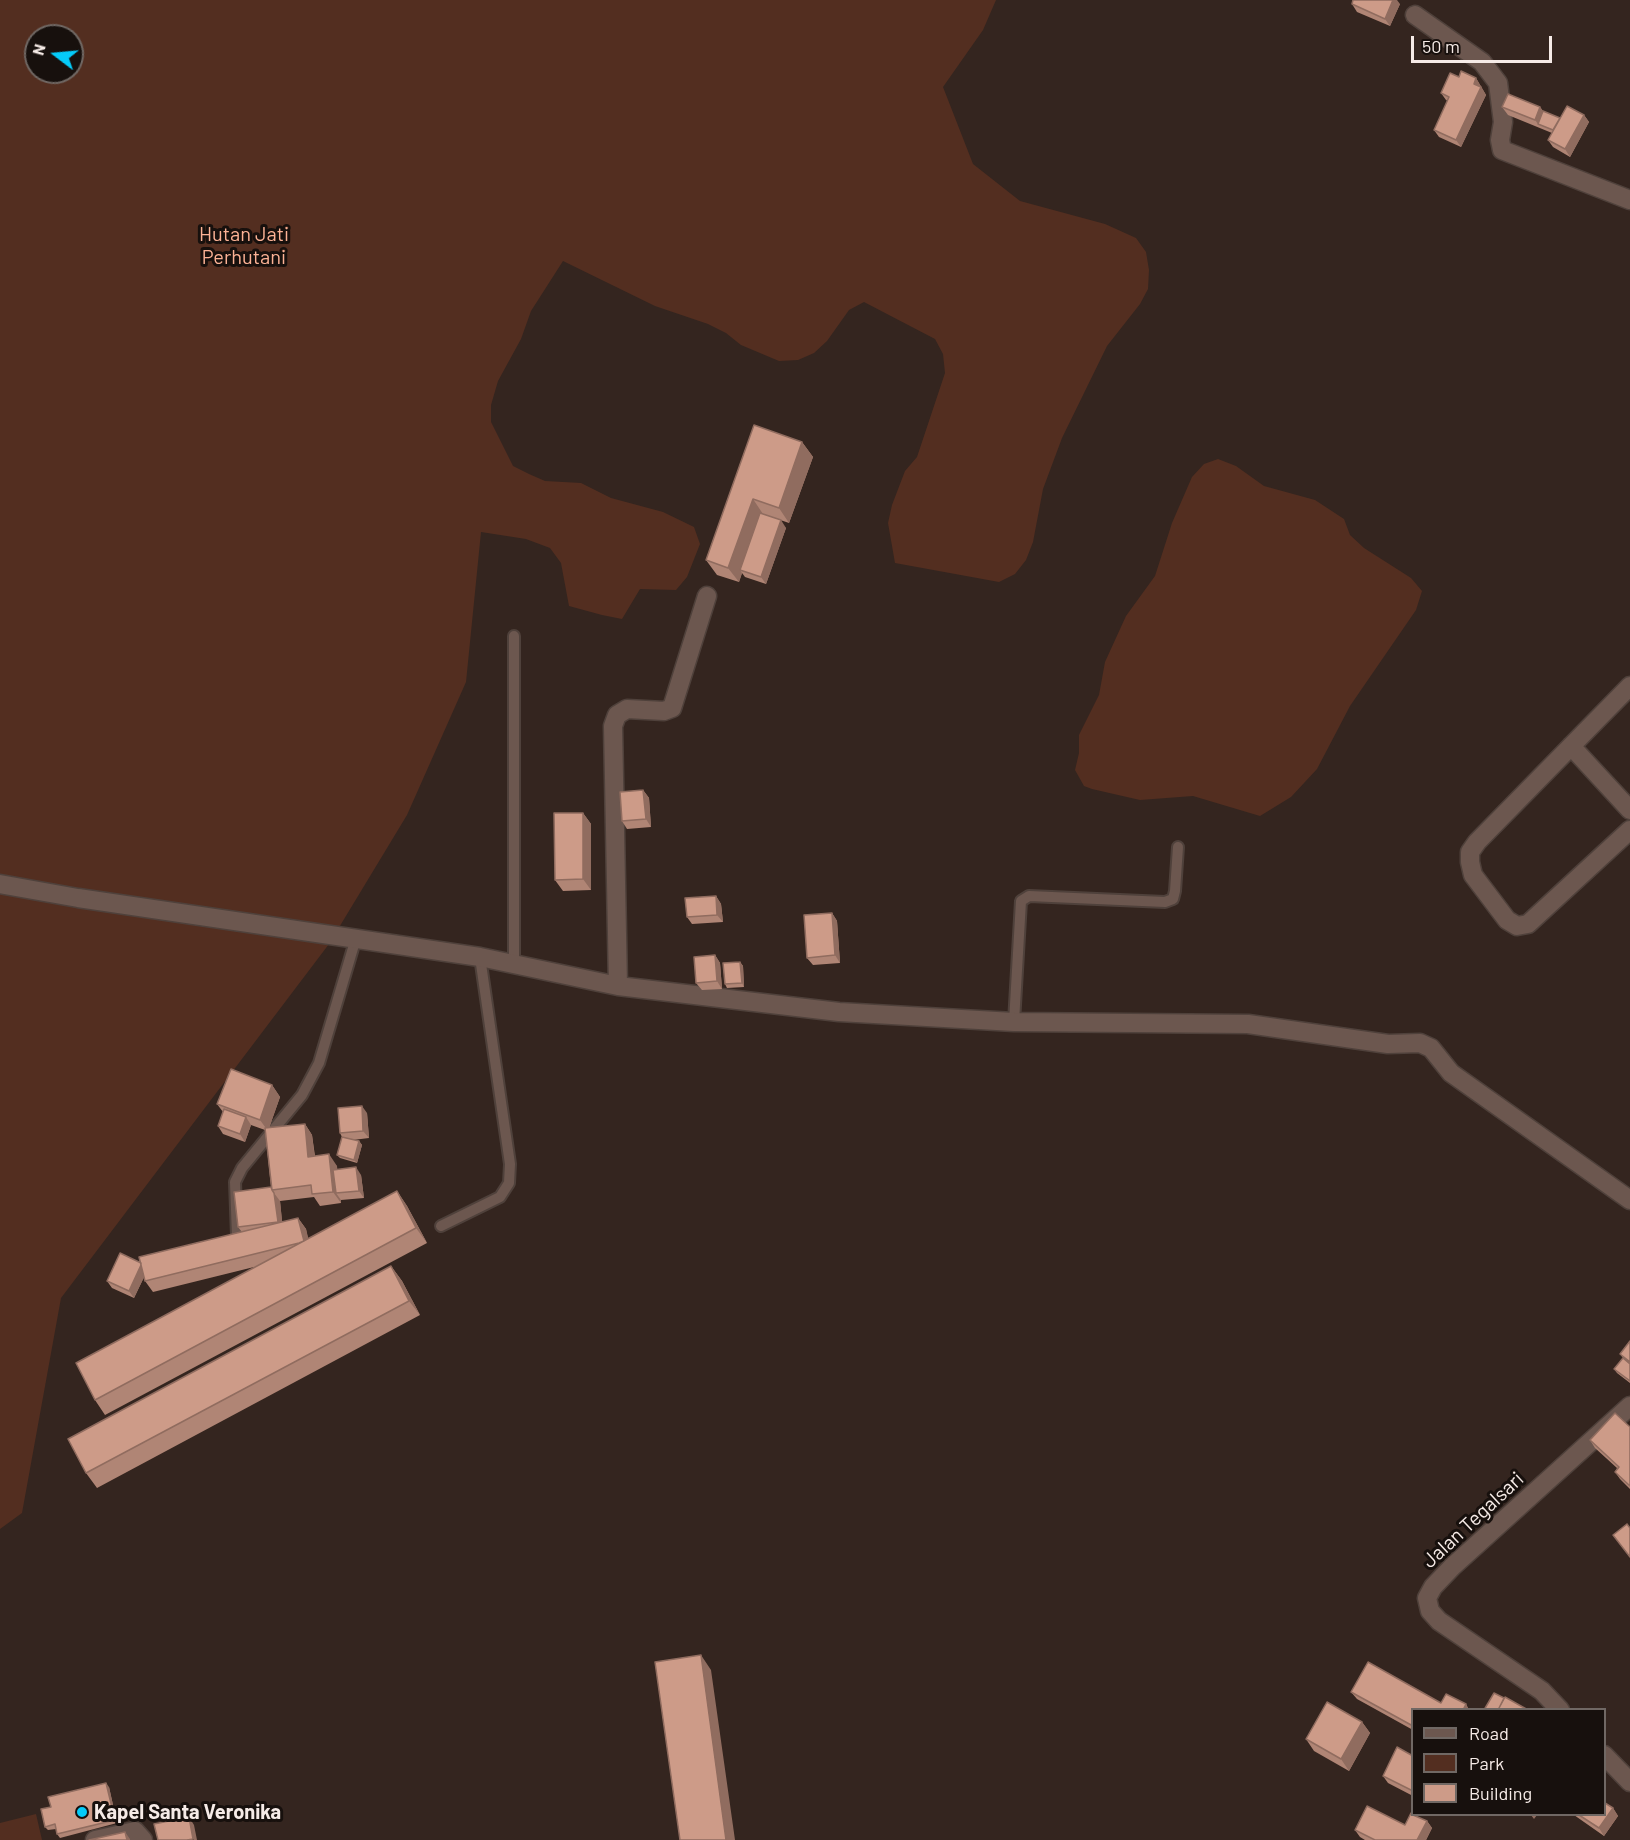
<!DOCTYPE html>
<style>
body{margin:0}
#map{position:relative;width:1630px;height:1840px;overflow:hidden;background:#34251f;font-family:Barlow,sans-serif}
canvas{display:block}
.legend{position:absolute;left:1411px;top:1708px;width:195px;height:108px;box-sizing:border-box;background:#17100d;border:2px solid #706864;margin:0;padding:8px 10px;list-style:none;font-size:18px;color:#f6ebe7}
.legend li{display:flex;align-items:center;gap:12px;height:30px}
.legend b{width:30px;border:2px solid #706864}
.north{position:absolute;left:24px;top:24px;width:60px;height:60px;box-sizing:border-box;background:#17100d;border:2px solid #706864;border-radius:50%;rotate:286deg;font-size:16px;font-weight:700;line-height:24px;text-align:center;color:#f6ebe7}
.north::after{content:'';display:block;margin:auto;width:21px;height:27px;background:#05cbf9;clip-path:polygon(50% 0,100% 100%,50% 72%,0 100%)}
.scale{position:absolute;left:1411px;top:36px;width:141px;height:27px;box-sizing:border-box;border:3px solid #f6ebe7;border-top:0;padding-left:8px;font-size:18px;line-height:21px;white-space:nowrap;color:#f6ebe7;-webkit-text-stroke:4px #17100d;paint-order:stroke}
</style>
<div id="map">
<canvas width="1630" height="1840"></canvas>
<ul class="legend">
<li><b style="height:8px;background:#6c574f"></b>Road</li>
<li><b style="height:16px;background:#532e20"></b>Park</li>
<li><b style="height:16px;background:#cd9b88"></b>Building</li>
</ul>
<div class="north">N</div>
<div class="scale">50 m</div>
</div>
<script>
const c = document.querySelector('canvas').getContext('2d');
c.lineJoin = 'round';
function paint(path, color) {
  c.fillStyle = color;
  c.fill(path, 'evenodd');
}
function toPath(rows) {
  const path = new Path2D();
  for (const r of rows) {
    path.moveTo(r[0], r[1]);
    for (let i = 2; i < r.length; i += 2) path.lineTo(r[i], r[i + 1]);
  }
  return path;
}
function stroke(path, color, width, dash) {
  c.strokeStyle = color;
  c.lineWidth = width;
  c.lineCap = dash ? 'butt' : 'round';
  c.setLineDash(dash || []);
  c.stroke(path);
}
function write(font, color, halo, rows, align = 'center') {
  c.font = font + ' Barlow,sans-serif';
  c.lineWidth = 6;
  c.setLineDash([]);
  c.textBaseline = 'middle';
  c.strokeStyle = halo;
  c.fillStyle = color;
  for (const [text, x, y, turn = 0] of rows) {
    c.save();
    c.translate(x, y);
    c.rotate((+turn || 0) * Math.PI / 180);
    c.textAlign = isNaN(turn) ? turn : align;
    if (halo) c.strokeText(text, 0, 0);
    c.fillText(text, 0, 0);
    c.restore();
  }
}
paint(toPath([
 [0,0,996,0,983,30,943,87,973,164,1020,201,1105,224,1136,238,1146,252,1149,270,1148,289,1140,304,1107,346,1062,438,1043,489,1033,542,1026,560,1015,574,999,582,895,563,888,523,892,505,905,471,917,457,945,373,943,354,935,339,864,302,849,310,827,341,814,353,798,360,779,361,741,345,726,333,708,324,655,306,563,261,531,311,521,339,498,381,491,405,491,422,513,466,529,474,545,481,581,483,611,498,663,512,694,527,700,544,687,577,676,590,640,589,622,619,602,615,569,606,561,563,550,548,526,539,481,532,466,682,407,815,329,944,61,1298,22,1513,0,1529],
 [36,36,72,36,72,72,36,72],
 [1218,459,1236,466,1264,486,1315,500,1344,519,1350,535,1364,548,1411,578,1422,591,1416,610,1350,706,1317,769,1291,797,1260,816,1193,796,1140,800,1092,789,1084,786,1075,770,1079,753,1079,735,1099,695,1105,662,1126,616,1155,576,1172,523,1192,477,1204,464],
 [36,1814,42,1840,0,1840,0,1823]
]), '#532e20');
const lane = toPath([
 [514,963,514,636],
 [1014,1022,1021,901,1029,896,1165,902,1173,899,1175,891,1178,847],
 [441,1226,500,1197,509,1183,510,1164,480,957],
 [237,1236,235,1182,242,1168,302,1095,319,1063,356,938]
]);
const street = toPath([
 [1415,15,1482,62,1498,83,1503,122,1500,140,1502,150,1630,200],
 [1630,686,1477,842,1470,852,1470,862,1473,875,1507,920,1517,926,1528,924,1630,830],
 [1571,746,1630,810],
 [0,884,78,898,480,957,618,986,839,1012,1014,1022,1248,1024,1388,1044,1420,1043,1431,1048,1451,1073,1630,1200],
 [618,986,613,726,617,715,627,709,664,711,672,708,707,596],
 [1560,1710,1542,1691,1439,1621,1430,1611,1427,1598,1433,1587,1452,1567,1630,1406],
 [1604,1755,1630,1782],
 [95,1840,135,1831,143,1840]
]);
stroke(lane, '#4f413b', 14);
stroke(street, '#4f413b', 21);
stroke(lane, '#6c574f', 10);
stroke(street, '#6c574f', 18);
paint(toPath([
 [1352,4,1400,4,1390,26,1357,12],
 [1459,77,1476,78,1486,95,1461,147,1439,137,1434,130,1448,101,1446,100,1441,93],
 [1502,107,1540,107,1543,111,1560,118,1584,115,1589,122,1570,157,1553,147,1548,140,1552,133,1508,115],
 [754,425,802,442,813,457,789,523,763,514,786,528,766,584,745,577,742,573,739,582,717,575,706,560],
 [643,790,649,798,651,827,627,829,622,821],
 [583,813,591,824,591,890,563,891,555,880],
 [716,896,721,904,723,922,692,924,687,917],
 [832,913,837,921,840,963,813,965,807,958],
 [715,955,720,963,722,989,702,990,696,983],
 [740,962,743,966,744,987,727,988,725,984],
 [272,1085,280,1097,269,1128,305,1124,312,1135,315,1156,337,1166,337,1170,361,1175,364,1198,341,1200,341,1203,320,1206,314,1197,280,1201,282,1222,298,1218,306,1229,308,1239,397,1191,407,1206,427,1243,105,1415,95,1400,254,1267,153,1292,145,1281,144,1277,134,1298,112,1288,107,1281,141,1263,242,1232,238,1227,271,1187,265,1130,251,1125,245,1142,223,1134,218,1126,223,1112,217,1104],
 [367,1113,369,1138,353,1140,359,1141,362,1145,357,1163,340,1158,337,1155,342,1137,340,1133],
 [391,1266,402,1281,420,1315,97,1488,86,1473],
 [1630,1341,1630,1383,1617,1373,1614,1369,1623,1358,1620,1354],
 [1630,1427,1630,1489,1620,1479,1615,1472,1617,1468,1595,1448,1590,1440],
 [1351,1692,1441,1703,1466,1704,1469,1710,1413,1710,1413,1730,1357,1699],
 [1362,1722,1370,1733,1349,1771,1314,1751,1306,1739],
 [1413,1756,1413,1796,1388,1783,1383,1776],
 [109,1787,117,1823,60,1838,57,1834,56,1829,48,1830,45,1827,51,1807],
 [1613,1808,1618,1816,1604,1836,1574,1815,1605,1815],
 [1427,1821,1432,1828,1426,1840,1365,1840,1360,1837,1355,1830,1405,1825]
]), '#b08575');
paint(toPath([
 [1393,0,1397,0,1400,4,1390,26,1385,19],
 [1476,78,1486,95,1461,147,1456,140],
 [1540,107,1546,115,1538,124,1541,128,1535,120],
 [1584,115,1589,122,1570,157,1565,149],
 [802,442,813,457,789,523,779,508],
 [753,499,763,514,740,570,742,573,739,582,728,568],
 [781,520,786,528,766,584,761,577],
 [643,790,649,798,651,827,646,819],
 [583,813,591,824,591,890,583,879],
 [716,896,721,904,723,922,717,915],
 [832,913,837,921,840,963,835,955],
 [715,955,720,963,722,989,717,981],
 [740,962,743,966,744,987,742,983],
 [272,1085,280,1097,268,1131,260,1120],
 [362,1106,367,1113,369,1138,363,1131],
 [246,1117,251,1125,245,1142,240,1134],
 [305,1124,312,1135,316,1168,308,1157],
 [359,1141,362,1145,357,1163,354,1160],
 [329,1154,337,1166,340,1193,336,1193,341,1200,341,1203,333,1192],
 [356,1167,361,1175,364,1198,359,1191],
 [397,1191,407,1206,427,1243,416,1228],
 [274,1193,280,1201,283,1229,278,1222],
 [298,1218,306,1229,312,1253,304,1242],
 [141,1263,147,1271,134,1298,129,1291],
 [391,1266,402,1281,420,1315,409,1301],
 [701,1655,711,1670,735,1840,726,1840],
 [1466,1704,1469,1710,1463,1710],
 [1362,1722,1370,1733,1349,1771,1341,1759],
 [106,1783,109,1787,117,1823,115,1820],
 [1613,1808,1618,1816,1604,1836,1599,1828],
 [1531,1815,1537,1815,1534,1819],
 [189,1817,194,1825,197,1840,194,1840,193,1839],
 [1427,1821,1432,1828,1426,1840,1417,1840],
 [125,1832,130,1839,130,1840,127,1840]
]), '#906c5f');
const building = toPath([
 [1353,0,1393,0,1385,19,1352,4,1353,0],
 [1461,71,1476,78,1474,84,1481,87,1456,140,1434,130,1449,97,1441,93,1450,73,1459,77,1461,71],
 [1508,94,1540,107,1535,120,1502,107,1508,94],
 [1567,106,1584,115,1565,149,1548,140,1567,106],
 [1543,111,1560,118,1553,130,1538,124,1543,111],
 [754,425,802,442,779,508,753,499,728,568,706,560,754,425],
 [760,513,781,520,761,577,740,570,760,513],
 [643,790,646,819,622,821,620,792,643,790],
 [554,813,583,813,583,879,555,880,554,813],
 [716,896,717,915,687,917,685,898,716,896],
 [832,913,835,955,807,958,804,915,832,913],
 [715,955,717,981,696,983,694,957,715,955],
 [740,962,742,983,725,984,723,963,740,962],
 [231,1069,272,1085,260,1120,217,1104,231,1069],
 [362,1106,363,1131,340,1133,338,1108,362,1106],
 [224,1109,246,1117,240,1134,218,1126,224,1109],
 [305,1124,308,1157,329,1154,333,1192,312,1194,311,1185,272,1190,265,1128,305,1124],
 [342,1137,359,1141,354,1160,337,1155,342,1137],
 [356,1167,359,1191,336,1193,333,1170,356,1167],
 [271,1187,272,1190,274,1193,278,1222,238,1227,234,1192,271,1187],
 [397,1191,416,1228,95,1400,76,1363,397,1191],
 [298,1218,304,1241,299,1243,145,1281,139,1257,298,1218],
 [120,1253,141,1263,141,1265,129,1291,107,1281,120,1253],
 [391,1266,409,1301,86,1473,68,1439,391,1266],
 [1630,1341,1630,1362,1620,1354,1630,1341],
 [1623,1358,1630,1364,1630,1381,1614,1369,1623,1358],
 [1615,1413,1630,1427,1630,1486,1615,1472,1619,1467,1590,1440,1615,1413],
 [1627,1524,1630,1528,1630,1557,1613,1535,1627,1524],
 [701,1655,726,1840,680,1840,655,1662,701,1655],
 [1368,1662,1441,1703,1446,1694,1466,1704,1463,1710,1413,1710,1413,1726,1351,1692,1368,1662],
 [1494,1693,1504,1698,1498,1710,1484,1710,1494,1693],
 [1505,1697,1528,1710,1498,1710,1505,1697],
 [1327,1702,1362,1722,1341,1759,1306,1739,1327,1702],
 [1397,1747,1413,1756,1413,1791,1383,1776,1397,1747],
 [106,1783,115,1820,57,1834,55,1824,45,1827,41,1809,51,1807,48,1797,106,1783],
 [1605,1803,1613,1808,1599,1828,1579,1815,1605,1815,1605,1803],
 [1367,1806,1405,1825,1411,1813,1413,1815,1427,1821,1417,1840,1375,1840,1355,1830,1367,1806],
 [189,1817,193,1839,187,1840,158,1840,154,1824,189,1817],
 [125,1832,127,1840,89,1840,125,1832]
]);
paint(building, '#cd9b88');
stroke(building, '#906c5f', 1.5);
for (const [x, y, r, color] of [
 [82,1812,6,"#05cbf9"]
]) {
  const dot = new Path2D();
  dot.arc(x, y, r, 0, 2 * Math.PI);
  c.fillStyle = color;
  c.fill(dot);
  stroke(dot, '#17100d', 2);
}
write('20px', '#fcb295', '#17100d', [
 ["Hutan Jati",244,234],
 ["Perhutani",244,257]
]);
write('20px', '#f6ebe7', '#17100d', [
 ["Jalan Tegalsari",1473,1520,-43]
]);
write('bold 20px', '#f6ebe7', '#17100d', [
 ["Kapel Santa Veronika",94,1812]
], 'left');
</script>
